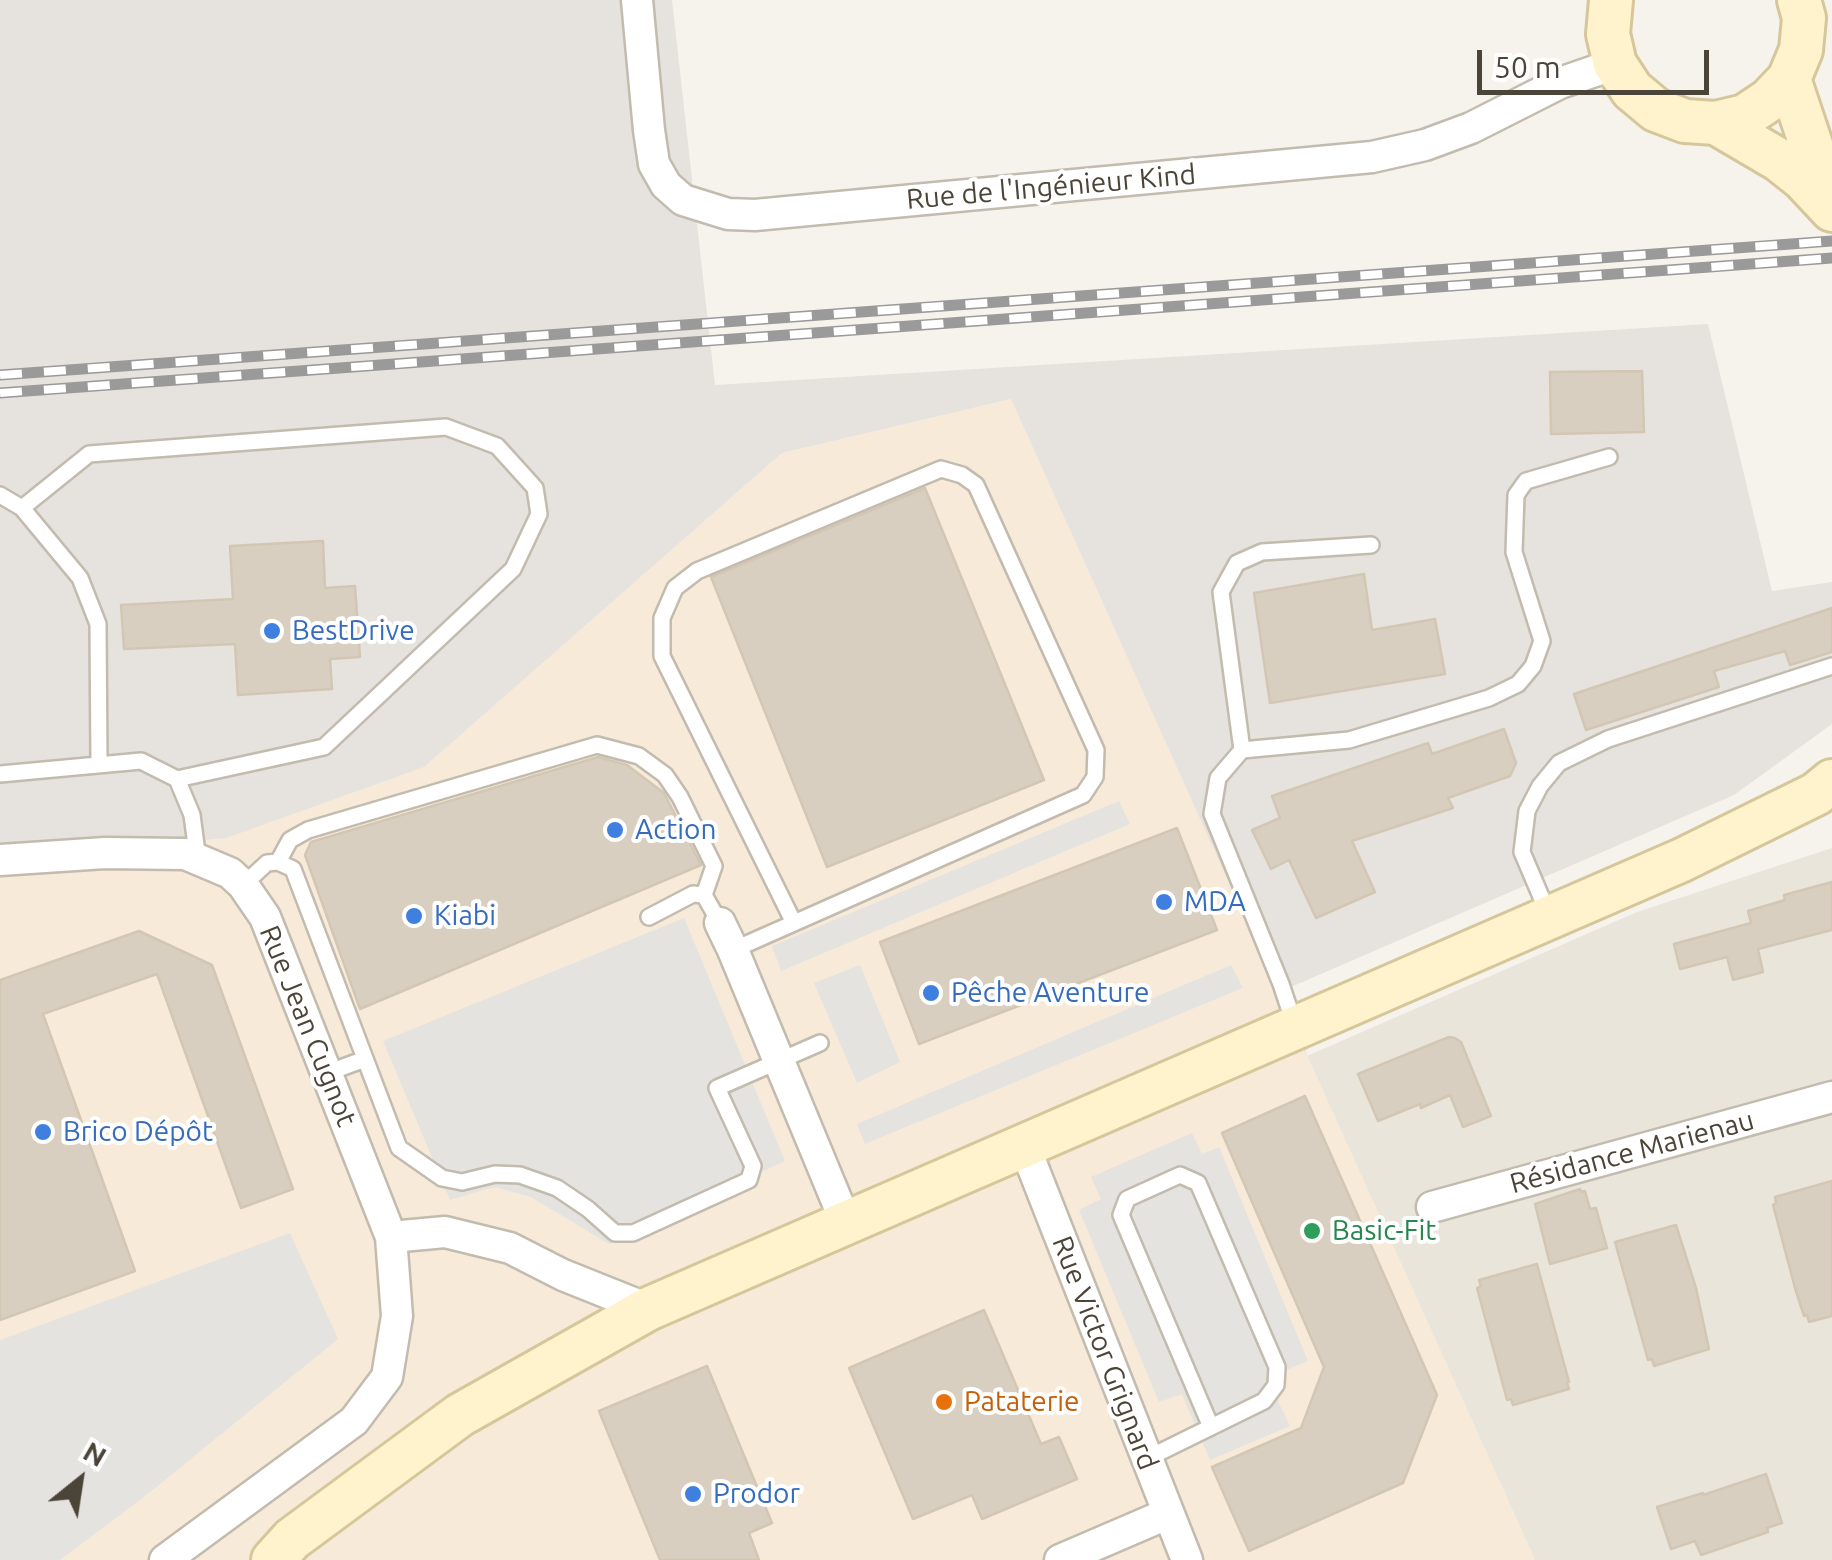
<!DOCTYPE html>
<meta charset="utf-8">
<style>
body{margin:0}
#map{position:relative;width:1832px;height:1560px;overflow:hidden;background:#f6f3ec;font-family:Ubuntu,sans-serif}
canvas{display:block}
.north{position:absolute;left:30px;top:1430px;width:100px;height:100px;-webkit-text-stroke:8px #fff;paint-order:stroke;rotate:30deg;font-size:28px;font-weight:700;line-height:40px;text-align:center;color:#4b4439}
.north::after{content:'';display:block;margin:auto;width:35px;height:45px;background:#4b4439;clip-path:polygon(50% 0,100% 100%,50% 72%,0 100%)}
.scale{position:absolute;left:1477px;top:50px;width:232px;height:45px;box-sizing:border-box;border:5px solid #4b4439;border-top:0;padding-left:12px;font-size:30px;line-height:35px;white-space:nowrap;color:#4b4439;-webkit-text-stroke:8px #fff;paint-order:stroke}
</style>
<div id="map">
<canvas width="1832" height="1560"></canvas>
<div class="north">N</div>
<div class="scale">50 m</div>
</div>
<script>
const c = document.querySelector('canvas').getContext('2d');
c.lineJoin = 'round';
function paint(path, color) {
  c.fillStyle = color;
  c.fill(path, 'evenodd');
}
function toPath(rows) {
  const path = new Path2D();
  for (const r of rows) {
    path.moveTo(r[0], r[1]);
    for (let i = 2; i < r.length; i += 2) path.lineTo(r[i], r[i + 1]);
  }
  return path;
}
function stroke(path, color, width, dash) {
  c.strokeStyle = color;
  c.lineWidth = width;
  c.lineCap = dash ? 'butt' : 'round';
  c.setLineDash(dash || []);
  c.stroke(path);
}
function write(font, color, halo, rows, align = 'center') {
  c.font = font + ' Ubuntu,sans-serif';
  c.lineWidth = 8;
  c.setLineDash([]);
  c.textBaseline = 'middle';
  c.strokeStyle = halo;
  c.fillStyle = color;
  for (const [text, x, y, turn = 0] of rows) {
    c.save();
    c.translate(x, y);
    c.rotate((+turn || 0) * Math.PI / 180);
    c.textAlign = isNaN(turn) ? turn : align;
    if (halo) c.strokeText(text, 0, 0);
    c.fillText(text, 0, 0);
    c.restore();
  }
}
paint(toPath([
 [1832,848,1832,1560,1535,1560,1307,1056,1637,912]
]), '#eae5da');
paint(toPath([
 [1011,399,1535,1560,0,1560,0,859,424,767,782,453]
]), '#f7ead8');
paint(toPath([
 [0,0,672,0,715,385,1708,324,1772,591,1832,582,1832,724,1734,795,1291,987,1307,1056,1011,399,782,453,424,767,226,838,0,859]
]), '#e6e2dd');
paint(toPath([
 [1119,801,1130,824,781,971,772,946],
 [684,918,785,1161,609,1244,531,1197,494,1187,450,1200,383,1041],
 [860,965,900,1062,857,1083,814,983],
 [1231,965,1243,988,865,1144,857,1124],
 [1192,1133,1202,1154,1219,1147,1308,1361,1267,1378,1290,1426,1210,1460,1182,1394,1159,1402,1079,1210,1101,1199,1091,1177],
 [290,1233,338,1339,144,1497,60,1560,0,1560,0,1340]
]), '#e5e3e0');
const building = toPath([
 [1642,371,1644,432,1551,434,1550,372,1642,371],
 [925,488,1044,780,827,867,711,577,925,488],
 [323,541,325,588,355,586,360,657,330,659,332,689,238,695,235,644,124,649,121,605,233,599,230,546,323,541],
 [1364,574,1372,630,1435,619,1445,674,1270,703,1254,593,1364,574],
 [1832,608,1832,652,1790,665,1785,651,1714,671,1719,687,1586,730,1574,694,1832,608],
 [1504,729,1516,763,1510,776,1448,798,1453,808,1352,841,1375,892,1316,918,1289,860,1271,869,1252,830,1280,818,1272,796,1428,743,1432,754,1504,729],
 [598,757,627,765,664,793,701,865,360,1009,305,855,311,842,598,757],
 [1177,828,1217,930,919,1044,880,942,1177,828],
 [1832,882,1832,930,1758,949,1763,972,1733,980,1727,957,1680,969,1674,944,1751,923,1748,911,1785,900,1784,895,1832,882],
 [139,931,212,965,293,1189,241,1208,157,974,43,1014,135,1271,0,1320,0,980,139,931],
 [1449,1037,1455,1038,1461,1042,1491,1116,1463,1127,1450,1095,1421,1108,1420,1104,1378,1121,1358,1074,1449,1037],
 [1305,1096,1437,1395,1403,1483,1249,1551,1212,1467,1301,1428,1324,1367,1222,1133,1305,1096],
 [1832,1181,1832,1316,1809,1322,1807,1315,1804,1316,1795,1288,1773,1205,1776,1203,1775,1197,1832,1181],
 [1580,1189,1581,1192,1585,1191,1590,1209,1596,1208,1607,1248,1550,1264,1535,1204,1580,1189],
 [1676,1225,1696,1288,1709,1349,1654,1366,1652,1359,1648,1360,1615,1242,1676,1225],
 [1537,1264,1569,1382,1567,1383,1569,1389,1513,1405,1511,1399,1507,1400,1477,1288,1481,1286,1479,1280,1537,1264],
 [984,1310,1041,1444,1059,1437,1077,1479,982,1519,972,1495,913,1519,849,1368,984,1310],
 [707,1366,772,1523,749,1533,759,1560,660,1560,599,1411,707,1366],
 [1766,1474,1782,1523,1767,1528,1768,1532,1701,1555,1695,1541,1671,1549,1657,1507,1703,1493,1703,1495,1766,1474]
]);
paint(building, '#d8cfc1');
stroke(building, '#d3c7b4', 2.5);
const lane = toPath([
 [0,495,22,508,80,578,98,624,99,765],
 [22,508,89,454,446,427,497,446,535,488,539,514,513,569,324,747,177,779],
 [1242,750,1221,592,1237,563,1262,552,1371,545],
 [0,774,141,761,177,779,192,815,198,860],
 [278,862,290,840,308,830,597,745,639,756,665,775,680,797,714,866,704,895],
 [243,885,267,863,278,862,293,869,399,1148,442,1178,462,1182,495,1174,520,1175,557,1188,588,1209,615,1233,633,1233,749,1180,753,1166,717,1088,820,1043],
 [1548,913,1522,852,1527,811,1540,786,1559,763,1608,739,1832,666],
 [649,917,693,894,704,895,720,923],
 [733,950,794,923,1083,795,1095,777,1096,750,976,485,962,475,941,469,697,571,675,588,662,618,662,656,794,923],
 [1295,1026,1281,984,1212,814,1218,778,1242,750,1349,740,1489,698,1518,684,1533,666,1542,641,1514,552,1516,495,1526,481,1609,457],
 [327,1073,365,1059],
 [1146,1459,1264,1401,1276,1385,1277,1367,1198,1183,1180,1175,1127,1199,1121,1215,1211,1427]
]);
const street = toPath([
 [637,0,649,130,654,164,666,185,683,200,728,214,755,215,1372,157,1425,145,1471,128,1560,83,1615,64],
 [0,860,105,853,185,854,230,873,243,885,265,917,391,1237,397,1316,387,1377,354,1421,165,1560],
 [720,923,733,950,846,1223],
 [1024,1145,1187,1560],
 [1432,1207,1832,1097],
 [391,1237,445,1232,510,1248,563,1275,648,1309],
 [1060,1560,1167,1514]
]);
const secondary = toPath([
 [1611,0,1608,34,1615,64,1632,90,1656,110,1685,121,1716,123,1745,116,1769,100,1789,79,1801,50,1804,18,1799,0],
 [1789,79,1830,202],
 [1716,123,1779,160,1803,179,1832,210],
 [273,1560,292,1539,460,1415,648,1309,1682,860,1816,794,1832,781]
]);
stroke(lane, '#c2bbae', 20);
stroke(street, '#c2bbae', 35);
stroke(secondary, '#d6c79b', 48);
stroke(lane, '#fff', 15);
stroke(street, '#fff', 30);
stroke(secondary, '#fff3cd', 42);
const rail = toPath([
 [0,375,1832,241],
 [0,393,1832,258]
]);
stroke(rail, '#9a9a9a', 11);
stroke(rail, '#fff', 8, [22]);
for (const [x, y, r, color] of [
 [272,631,10,"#3f7fe0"],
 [615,830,10,"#3f7fe0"],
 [1164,902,10,"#3f7fe0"],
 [414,916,10,"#3f7fe0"],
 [931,993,10,"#3f7fe0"],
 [43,1132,10,"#3f7fe0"],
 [1312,1231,10,"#2e9e5b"],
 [944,1402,10,"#e8710a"],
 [693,1494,10,"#3f7fe0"]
]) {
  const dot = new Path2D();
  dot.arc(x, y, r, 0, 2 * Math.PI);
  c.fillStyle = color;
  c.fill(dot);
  stroke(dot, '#fff', 4);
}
write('28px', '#4b4439', '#fff', [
 ["Rue de l'Ingénieur Kind",1051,187,-5],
 ["Rue Jean Cugnot",308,1026,68],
 ["Résidance Marienau",1632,1152,-15],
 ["Rue Victor Grignard",1105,1353,69]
]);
write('28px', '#366cbe', '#fff', [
 ["BestDrive",292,631],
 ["Action",635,830],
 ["MDA",1184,902],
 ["Kiabi",434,916],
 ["Pêche Aventure",951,993],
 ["Brico Dépôt",63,1132],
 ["Prodor",713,1494]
], 'left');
write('28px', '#27864d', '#fff', [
 ["Basic-Fit",1332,1231]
], 'left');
write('28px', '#c56008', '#fff', [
 ["Pataterie",964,1402]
], 'left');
</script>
